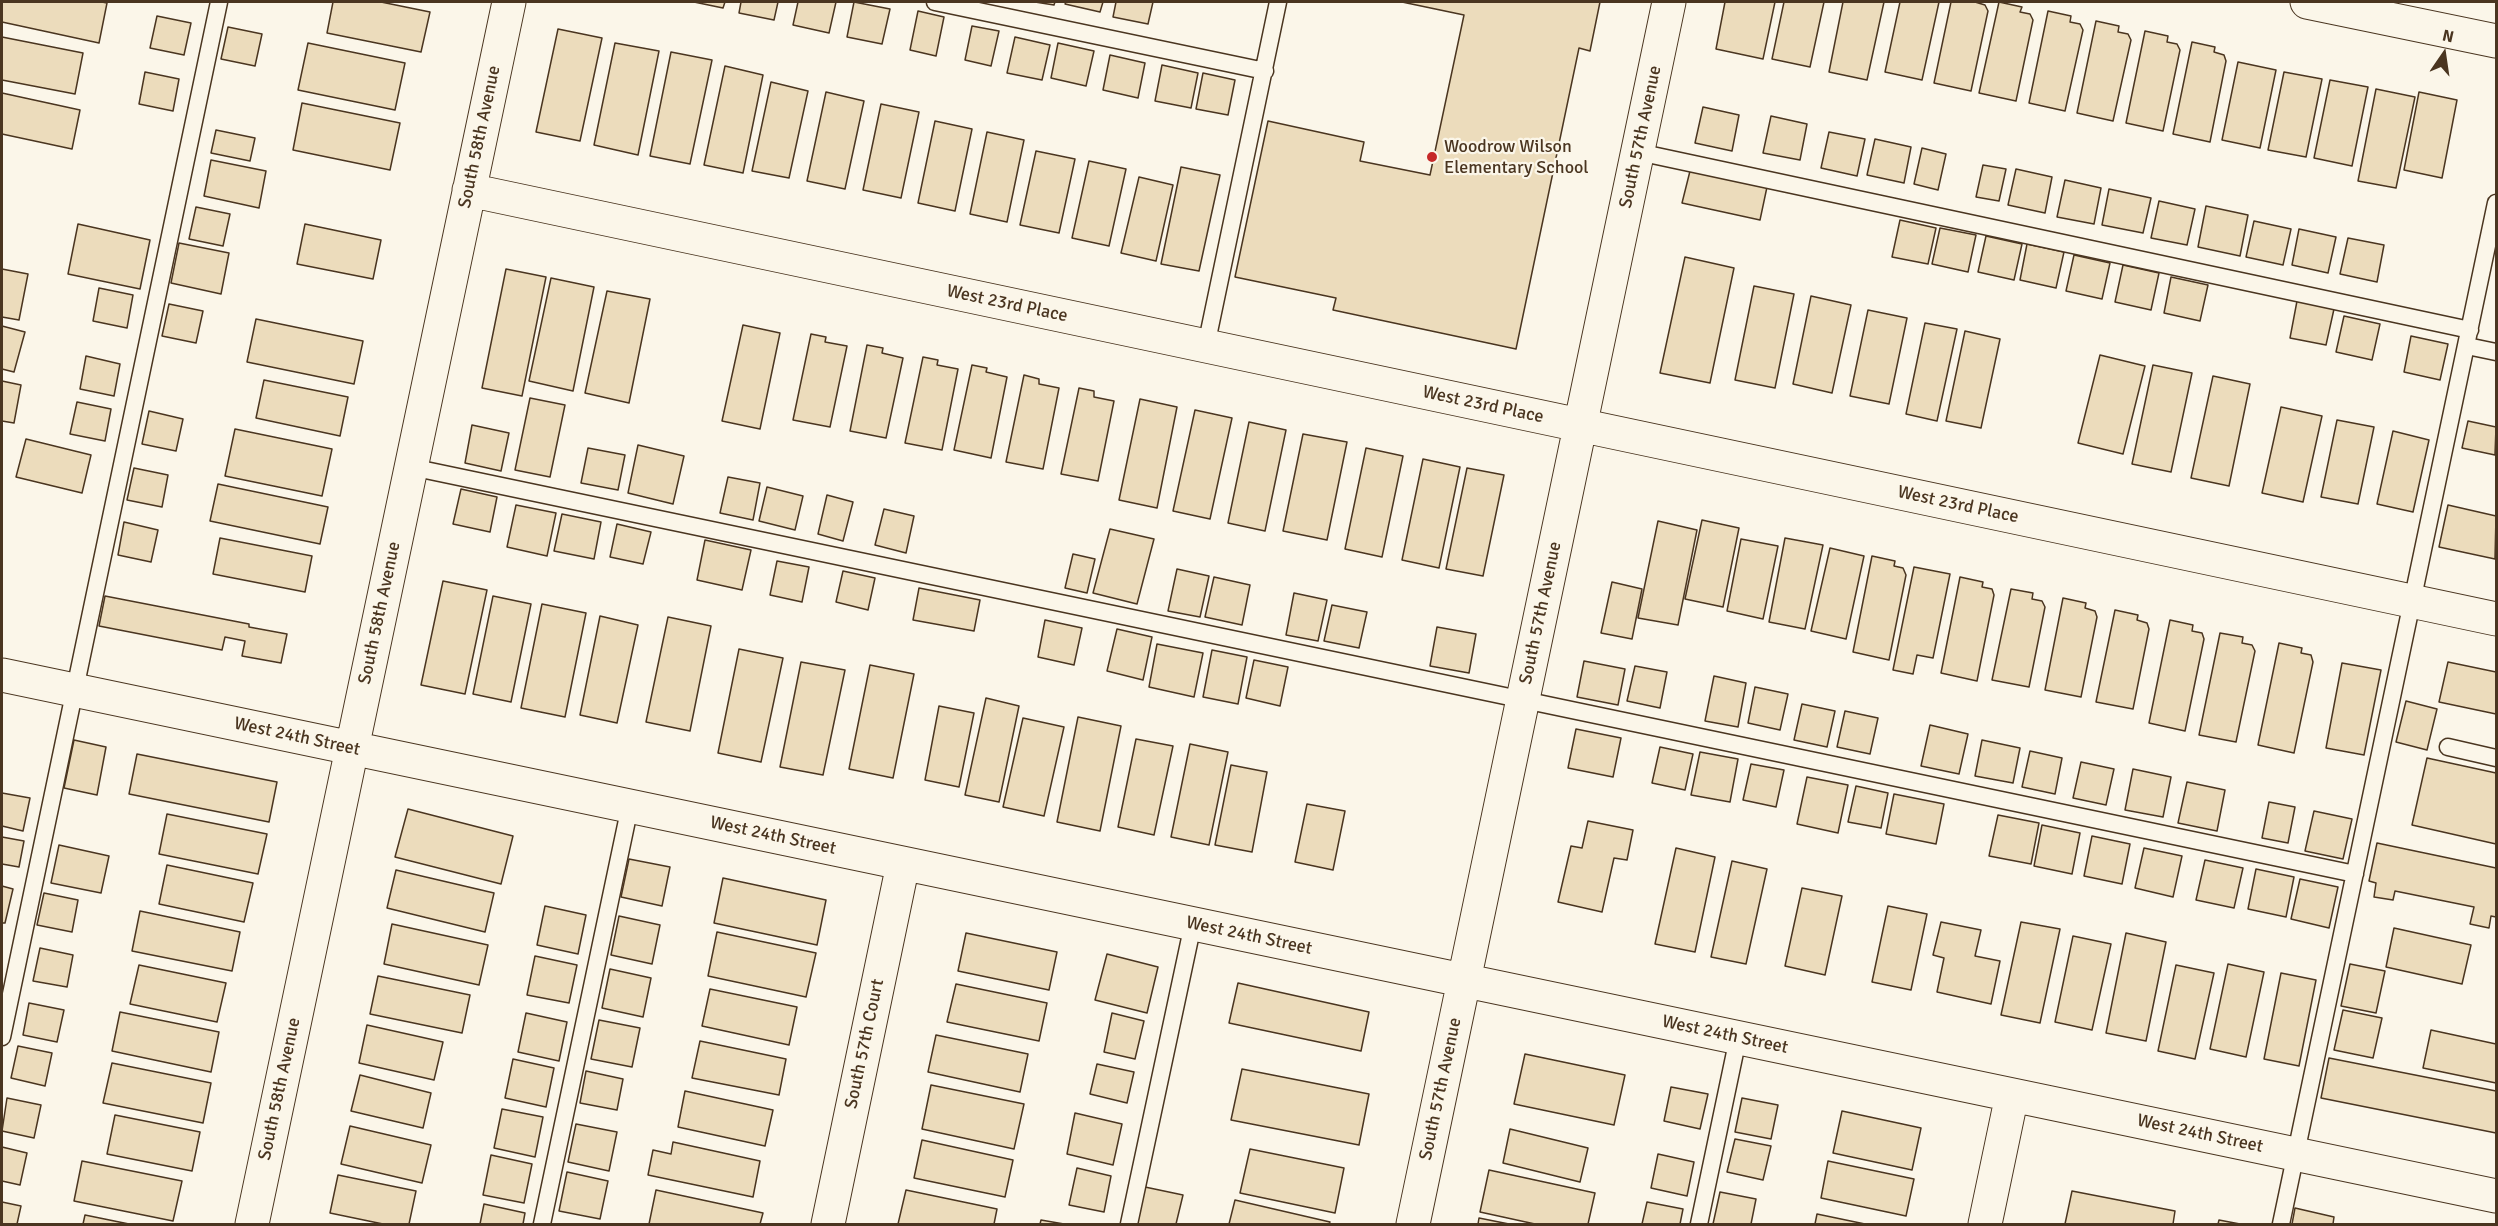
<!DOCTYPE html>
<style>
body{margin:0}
#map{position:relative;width:2498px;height:1226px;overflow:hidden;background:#fbf6e9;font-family:Signika,sans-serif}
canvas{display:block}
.frame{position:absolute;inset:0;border:3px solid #4a3520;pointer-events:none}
.north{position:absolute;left:2414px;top:24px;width:60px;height:60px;-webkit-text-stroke:4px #fbf6e9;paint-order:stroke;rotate:13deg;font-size:16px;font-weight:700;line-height:24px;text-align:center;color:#4a3520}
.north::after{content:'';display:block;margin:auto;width:21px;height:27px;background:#4a3520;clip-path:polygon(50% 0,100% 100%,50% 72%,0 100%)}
</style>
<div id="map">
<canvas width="2498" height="1226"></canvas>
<div class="frame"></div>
<div class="north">N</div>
</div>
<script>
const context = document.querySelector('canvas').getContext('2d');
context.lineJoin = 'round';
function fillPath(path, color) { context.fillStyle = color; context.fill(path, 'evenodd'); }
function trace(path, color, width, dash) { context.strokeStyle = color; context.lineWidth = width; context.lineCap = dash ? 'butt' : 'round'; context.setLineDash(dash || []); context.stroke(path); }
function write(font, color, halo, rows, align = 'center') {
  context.font = font + ' Signika,sans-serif'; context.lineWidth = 4.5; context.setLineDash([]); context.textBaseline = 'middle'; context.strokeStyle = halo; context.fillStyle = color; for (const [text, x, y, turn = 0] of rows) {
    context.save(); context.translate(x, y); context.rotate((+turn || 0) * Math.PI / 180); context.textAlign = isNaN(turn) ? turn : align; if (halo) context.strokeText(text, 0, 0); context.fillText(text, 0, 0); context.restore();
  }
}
const building = new Path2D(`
 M2,2H102L107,3L99,43L2,22Z
 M333,2H381L430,12L421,52L327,33Z
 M694,2H725L723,8Z
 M741,2H778L774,20L739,13Z
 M798,2H836L829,33L793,25Z
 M854,2L890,9L882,44L847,37Z
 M1035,2H1055L1054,5Z
 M1066,2H1103L1100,12L1065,4Z
 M1116,2H1153L1148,24L1113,17Z
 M1402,2H1600L1590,51L1579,48L1516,349L1333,310L1336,298L1235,277L1268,121L1364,142L1360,161L1430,175L1464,15Z
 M1725,2H1775L1763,59L1716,49Z
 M1784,2H1824L1810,67L1772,59Z
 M1843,2H1884L1867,80L1829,72Z
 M1900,2H1939L1922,80L1885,72Z
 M1951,2H1975L1985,5L1988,11L1971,91L1934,83Z
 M1999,2L2022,7L2020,12L2030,14L2033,20L2016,101L1979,93Z
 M918,11L944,17L936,56L910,50Z
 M2048,11L2071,16L2070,22L2080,24L2083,30L2065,111L2029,103Z
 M157,16L191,23L184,55L150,48Z
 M2096,21L2119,26L2118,32L2128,34L2131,40L2113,121L2077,113Z
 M972,26L999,31L991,66L965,60Z
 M228,27L262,34L255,66L221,59Z
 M558,29L602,38L580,141L536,132Z
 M2145,31L2168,36L2167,42L2177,44L2180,50L2163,131L2126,123Z
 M2,37L83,53L75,94L2,80Z
 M1015,37L1050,45L1042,80L1007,73Z
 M2192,42L2215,47L2214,52L2224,55L2226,61L2210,142L2173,134Z
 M308,43L405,63L395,110L298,90Z
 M615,43L659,51L638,155L594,145Z
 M1058,43L1094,51L1086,86L1051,78Z
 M671,52L712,60L690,164L650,156Z
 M1110,55L1145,63L1138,98L1103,90Z
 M2238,62L2276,70L2260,148L2222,140Z
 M1162,65L1198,73L1191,108L1155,101Z
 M725,66L763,75L743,173L704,165Z
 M145,72L179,79L173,111L139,104Z
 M2284,72L2322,79L2306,157L2268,150Z
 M1203,73L1235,80L1228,115L1196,109Z
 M2330,80L2368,87L2352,166L2314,158Z
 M771,82L808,91L789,178L752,171Z
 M2376,89L2415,97L2396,188L2358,181Z
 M826,92L864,101L845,189L807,181Z
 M2419,92L2457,100L2442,178L2404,170Z
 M2,93L80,110L72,149L2,134Z
 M302,103L400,123L390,170L293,150Z
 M881,104L919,112L901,198L863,190Z
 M1703,107L1739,115L1732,151L1695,143Z
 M1771,116L1807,124L1800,160L1763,153Z
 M935,121L972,129L955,211L918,203Z
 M216,130L255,138L250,161L211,153Z
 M987,132L1024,140L1007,222L970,214Z
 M1829,132L1865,139L1857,176L1821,168Z
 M1875,139L1911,147L1904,183L1867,175Z
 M1922,148L1946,154L1938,190L1914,184Z
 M1036,151L1075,159L1059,233L1020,225Z
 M211,160L266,171L259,208L204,196Z
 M1089,161L1126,169L1109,246L1072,238Z
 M1983,165L2006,169L1999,201L1976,197Z
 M1181,167L1220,175L1199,271L1161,264Z
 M2016,169L2052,177L2045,213L2008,205Z
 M1690,171L1767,187L1760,220L1682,203Z
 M1139,177L1173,185L1156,261L1121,253Z
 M2065,180L2101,188L2094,224L2057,217Z
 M2109,189L2151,198L2143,233L2102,225Z
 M2159,201L2195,209L2187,245L2151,238Z
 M2206,206L2248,215L2240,256L2198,247Z
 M196,207L230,214L223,246L189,239Z
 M1900,220L1936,228L1928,264L1892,257Z
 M2254,221L2291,229L2283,265L2246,257Z
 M78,224L150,240L140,289L68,274Z
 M305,224L381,240L373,279L297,264Z
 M1940,228L1976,235L1968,272L1932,264Z
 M2299,229L2336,237L2328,273L2292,265Z
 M1986,236L2022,244L2014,280L1978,272Z
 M2348,238L2384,245L2377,282L2340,274Z
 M179,243L229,253L221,294L171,283Z
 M2027,244L2064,252L2056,288L2020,280Z
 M2074,255L2110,263L2102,299L2066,291Z
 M1685,257L1734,268L1710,383L1660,373Z
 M2123,265L2159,273L2151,310L2115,302Z
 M2,269L28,274L19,320L2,317Z
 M506,269L546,277L522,396L482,388Z
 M2171,277L2208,285L2200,321L2164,313Z
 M551,278L594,287L573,391L529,381Z
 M1754,286L1794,294L1775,388L1735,380Z
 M99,288L133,295L127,328L93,321Z
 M607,291L650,299L629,403L585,393Z
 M1811,296L1851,305L1832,393L1793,384Z
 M2297,301L2334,309L2326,345L2290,338Z
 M169,304L203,311L196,343L162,336Z
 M1868,310L1907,318L1889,404L1850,396Z
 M2344,316L2380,324L2372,360L2336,352Z
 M256,319L363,341L354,384L247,362Z
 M1925,323L1957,329L1937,421L1906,414Z
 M743,325L780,333L760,429L722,421Z
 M2,326L25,332L14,372L2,369Z
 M1965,331L2000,339L1981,428L1946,421Z
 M811,334L826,337L825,342L847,346L830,427L793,420Z
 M2411,336L2448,344L2440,380L2404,372Z
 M867,345L883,348L882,353L903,358L886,438L850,431Z
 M2100,355L2145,366L2123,454L2078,443Z
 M86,356L120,364L114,396L80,389Z
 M923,357L938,360L937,365L958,369L942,450L905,443Z
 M972,365L987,368L986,372L1007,377L991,458L954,450Z
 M2153,365L2192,373L2171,472L2132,464Z
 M1024,375L1039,379V384L1059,388L1043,469L1006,462Z
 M2213,376L2250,384L2229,486L2191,478Z
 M264,380L348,397L340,436L256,418Z
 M2,381L21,385L14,423L2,421Z
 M1079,388L1094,391V397L1114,401L1098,481L1061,474Z
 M530,398L565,405L550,477L515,470Z
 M1140,399L1177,407L1157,508L1119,500Z
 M77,402L111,409L105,441L70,434Z
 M2281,407L2322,416L2303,502L2262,493Z
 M1195,410L1232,418L1210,519L1173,511Z
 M149,411L183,419L176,451L142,444Z
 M2337,420L2374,427L2358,504L2321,497Z
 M2468,421L2496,427L2495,455L2462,448Z
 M1249,422L1286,430L1265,531L1228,523Z
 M472,425L509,433L501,471L465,463Z
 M235,429L332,449L322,496L225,476Z
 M2393,431L2429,440L2413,512L2377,504Z
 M1303,434L1347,442L1327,540L1283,531Z
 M26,439L91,455L82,493L16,477Z
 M638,445L684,456L673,504L628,493Z
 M588,448L625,455L618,490L581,483Z
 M1366,448L1403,456L1382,557L1345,549Z
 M1423,459L1460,467L1439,568L1402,560Z
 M134,468L168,475L162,507L127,500Z
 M1467,468L1504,475L1483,576L1446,569Z
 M728,477L760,483L753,520L720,513Z
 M218,484L328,507L320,544L210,521Z
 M767,487L803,496L795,530L759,521Z
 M461,489L497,497L490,532L453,524Z
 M827,495L853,502L843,541L818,534Z
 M516,505L556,513L547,556L507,547Z
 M2448,505L2496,516L2495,559L2439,547Z
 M884,509L914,516L906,553L875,545Z
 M562,514L601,522L594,559L554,551Z
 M1702,520L1739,528L1723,607L1685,599Z
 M1658,521L1697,530L1678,625L1638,618Z
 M124,522L158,530L151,562L118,555Z
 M617,524L651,532L643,564L610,557Z
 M1110,529L1154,539L1137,604L1093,593Z
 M220,538L312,556L305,592L213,574Z
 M1785,538L1823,545L1805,629L1769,622Z
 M1741,539L1778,546L1763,619L1727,611Z
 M705,540L751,550L742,590L697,580Z
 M1830,548L1864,556L1846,639L1811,631Z
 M1073,554L1095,559L1087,593L1065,588Z
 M1872,556L1895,561L1894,566L1903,568L1906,575L1889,660L1853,652Z
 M777,561L809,567L802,602L770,595Z
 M1914,567L1950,574L1933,658L1917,655L1913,674L1893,670Z
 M1177,569L1209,576L1200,617L1168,611Z
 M843,571L875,578L868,610L836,602Z
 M1214,577L1250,585L1242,625L1205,617Z
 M1960,577L1983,582L1982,587L1992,589L1994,595L1977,681L1941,673Z
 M443,581L487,590L465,694L421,685Z
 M1612,582L1642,589L1632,639L1601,633Z
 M919,588L980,600L974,631L913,620Z
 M2011,589L2033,593L2032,599L2042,601L2045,607L2029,687L1992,680Z
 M1294,593L1327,600L1318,641L1286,635Z
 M105,596L249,624V627L287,634L281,663L242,656L245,641L225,637L222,650L99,626Z
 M493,596L531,604L511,702L473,694Z
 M2063,598L2086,603L2085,608L2095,611L2097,617L2081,697L2045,690Z
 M542,604L586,613L565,717L521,708Z
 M1332,605L1367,612L1359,648L1324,641Z
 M2115,610L2138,615L2137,620L2147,623L2149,629L2133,709L2096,702Z
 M600,616L638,625L617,723L580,715Z
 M668,617L711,626L690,731L646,722Z
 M1045,620L1082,628L1074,665L1038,657Z
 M2170,620L2193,625L2192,631L2202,633L2204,639L2185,731L2149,723Z
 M1437,627L1476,634L1469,673L1430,666Z
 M1117,629L1152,637L1143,680L1107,671Z
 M2220,633L2243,637L2242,643L2252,645L2255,651L2236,742L2199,735Z
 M2279,643L2302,648L2301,653L2311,655L2313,662L2294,753L2258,745Z
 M1157,644L1203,653L1194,697L1149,687Z
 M739,649L783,658L761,762L718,753Z
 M1212,650L1247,657L1238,704L1203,697Z
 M1254,660L1288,667L1280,706L1246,698Z
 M1584,661L1625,669L1618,705L1577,697Z
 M801,662L845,670L823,775L780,767Z
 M2448,662L2496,672V714L2439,702Z
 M2342,663L2381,670L2364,755L2326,748Z
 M870,665L914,674L893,778L849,769Z
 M1635,666L1667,672L1660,708L1627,701Z
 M1714,676L1746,683L1738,727L1705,721Z
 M1755,687L1788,694L1780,730L1748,723Z
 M986,698L1019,706L999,802L965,795Z
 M2406,701L2437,709L2427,750L2396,742Z
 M1802,704L1835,711L1827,747L1794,740Z
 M939,706L974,713L959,787L925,780Z
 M1845,711L1878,718L1870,754L1837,747Z
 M1078,717L1121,726L1100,831L1057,822Z
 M1023,718L1064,727L1044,816L1003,807Z
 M1930,725L1968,734L1959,774L1921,766Z
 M1576,729L1621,738L1613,777L1568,768Z
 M1136,739L1173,746L1154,835L1118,827Z
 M74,740L106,747L97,795L64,788Z
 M1982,740L2020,748L2013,783L1975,776Z
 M1190,744L1228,752L1209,845L1171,837Z
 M1660,747L1693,754L1685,790L1652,783Z
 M2030,751L2062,758L2055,794L2022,787Z
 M1700,752L1738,759L1730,802L1691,795Z
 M137,754L277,782L269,822L129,794Z
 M2427,758L2496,773V844L2412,825Z
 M2081,762L2114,769L2106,805L2073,798Z
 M1751,764L1784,770L1776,807L1743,800Z
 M1231,765L1267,772L1252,852L1215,845Z
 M2133,769L2171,777L2163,817L2125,810Z
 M1807,777L1848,785L1838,833L1797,824Z
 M2187,782L2225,790L2217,831L2178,823Z
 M1856,786L1888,793L1881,828L1848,822Z
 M2,793L30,798L23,831L2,826Z
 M1894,794L1944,804L1936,844L1886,834Z
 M2269,802L2295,807L2288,843L2262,838Z
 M1307,804L1345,811L1333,870L1295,862Z
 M408,809L513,836L501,884L395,857Z
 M2314,811L2352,819L2343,859L2305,851Z
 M167,814L267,834L258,874L159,854Z
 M1998,815L2039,823L2031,864L1989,856Z
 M1588,821L1633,830L1627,860L1614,858L1602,912L1558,902L1571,846L1582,848Z
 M2042,825L2080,833L2072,874L2034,866Z
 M2092,836L2130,844L2122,884L2084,876Z
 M2,837L24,841L19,867L2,864Z
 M2377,843L2496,868V917L2491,916L2489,928L2470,924L2474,907L2395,891L2393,900L2374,897L2376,883L2369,881Z
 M59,845L109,856L101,893L51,883Z
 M1676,848L1715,857L1695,952L1655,944Z
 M2144,848L2182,856L2173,897L2135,888Z
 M629,859L670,867L662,906L621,897Z
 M2205,860L2243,868L2234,908L2196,900Z
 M1732,861L1767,869L1746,964L1711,957Z
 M167,865L253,883L244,922L159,904Z
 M2256,869L2294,877L2286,917L2248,909Z
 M396,870L494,893L485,932L387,908Z
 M723,878L826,900L817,945L714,923Z
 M2300,879L2338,887L2329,928L2291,919Z
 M2,886L13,889L5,923H2Z
 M1802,888L1842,896L1825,975L1785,966Z
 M44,893L78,900L72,932L37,925Z
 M545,906L586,915L578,954L537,945Z
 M1888,906L1927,914L1911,990L1872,982Z
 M140,911L240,932L232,971L132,951Z
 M619,916L660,925L652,964L611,955Z
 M1941,922L1981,930L1975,956L2000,961L1991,1004L1937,992L1944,958L1933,955Z
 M2021,922L2060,929L2040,1023L2001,1015Z
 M392,924L488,945L479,985L384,964Z
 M2394,928L2471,945L2462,984L2386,967Z
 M717,932L816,953L806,997L708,976Z
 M966,933L1057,952L1049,990L958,971Z
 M2126,933L2166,942L2146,1041L2106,1033Z
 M2073,936L2111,944L2092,1030L2055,1022Z
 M40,948L73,955L67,987L33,981Z
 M1107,954L1158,967L1147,1013L1095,1000Z
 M535,956L577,965L569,1003L527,995Z
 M2228,964L2264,972L2246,1057L2210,1049Z
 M2350,964L2385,971L2376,1013L2341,1006Z
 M139,965L226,983L217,1022L130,1004Z
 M2176,965L2214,973L2195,1059L2158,1051Z
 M610,969L651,978L643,1017L602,1008Z
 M2281,973L2316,980L2299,1066L2264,1059Z
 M378,976L470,995L462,1033L370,1014Z
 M1238,983L1369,1012L1361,1051L1229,1023Z
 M956,984L1047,1003L1039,1041L947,1022Z
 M710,989L797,1007L789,1045L702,1026Z
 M29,1003L64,1010L57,1042L23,1035Z
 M2343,1010L2382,1018L2373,1058L2334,1050Z
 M120,1012L219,1032L211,1072L112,1051Z
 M526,1013L567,1022L559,1061L518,1052Z
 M1112,1013L1144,1021L1135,1059L1104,1052Z
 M599,1020L640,1028L632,1067L591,1059Z
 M367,1025L443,1042L434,1080L359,1063Z
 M2431,1030L2496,1044V1083L2423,1068Z
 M936,1035L1028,1054L1020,1092L928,1072Z
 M700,1041L786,1059L779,1095L692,1078Z
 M18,1046L52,1053L45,1086L11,1078Z
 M1525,1054L1625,1075L1614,1125L1514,1104Z
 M2329,1058L2496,1091V1133L2321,1098Z
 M513,1059L554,1068L546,1107L505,1098Z
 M112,1063L211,1083L203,1123L103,1103Z
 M1097,1064L1134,1072L1127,1103L1090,1094Z
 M1242,1069L1369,1094L1359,1145L1231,1120Z
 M586,1071L623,1079L617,1110L580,1103Z
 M360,1075L431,1093L423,1128L351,1111Z
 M931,1085L1024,1104L1014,1149L922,1129Z
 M1671,1087L1708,1094L1700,1129L1664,1121Z
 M685,1091L773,1110L765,1146L678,1127Z
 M7,1098L41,1105L34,1138L2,1131Z
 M1742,1098L1778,1105L1771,1139L1735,1132Z
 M502,1109L543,1117L535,1157L494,1148Z
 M1842,1111L1921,1128L1912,1170L1833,1153Z
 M1075,1113L1122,1124L1113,1165L1067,1154Z
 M115,1115L200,1132L192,1171L107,1154Z
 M576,1124L617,1132L609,1171L568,1162Z
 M350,1126L431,1145L422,1183L341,1164Z
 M1510,1129L1588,1148L1580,1182L1503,1163Z
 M1735,1139L1771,1146L1763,1180L1727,1172Z
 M922,1140L1013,1160L1005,1197L914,1178Z
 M673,1142L760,1161L753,1197L648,1175L653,1150L671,1154Z
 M2,1147L27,1153L20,1185L2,1181Z
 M1250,1149L1344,1168L1335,1213L1240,1193Z
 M1658,1154L1694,1162L1687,1196L1651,1188Z
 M491,1155L532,1164L524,1203L483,1195Z
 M82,1161L182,1181L173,1221L74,1201Z
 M1828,1161L1914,1179L1906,1216L1821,1198Z
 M1077,1168L1111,1176L1104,1212L1069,1205Z
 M1489,1170L1595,1193L1588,1224H1535L1480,1212Z
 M567,1172L608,1181L600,1219L559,1211Z
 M338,1175L416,1191L409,1224H383L330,1213Z
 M1145,1187L1183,1195L1176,1224H1137Z
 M656,1190L763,1213L760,1224H649Z
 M906,1190L997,1209L994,1224H898Z
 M2072,1191L2175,1211L2173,1224H2065Z
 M1720,1192L1756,1199L1751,1224H1713Z
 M1235,1200L1330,1222L1329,1224H1229Z
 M2,1202L21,1206L17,1224H2Z
 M1647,1202L1683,1209L1680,1224H1642Z
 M484,1204L525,1213L523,1224H480Z
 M2295,1208L2334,1217L2333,1224H2292Z
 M1817,1214L1865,1224H1815Z
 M85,1215L129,1224H83Z
 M1479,1218L1509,1224H1478Z
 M1041,1220L1064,1224H1040Z
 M2219,1220L2240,1224H2218Z`);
fillPath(building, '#ecdcbc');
trace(building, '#4a3520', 1.5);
const service = new Path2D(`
 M935,2L1265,71
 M1638,152L2470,330
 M1206,346L1278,2
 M2467,346L2496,352
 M411,467L2355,874
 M2448,747L2496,758
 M2,1037L219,2
 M542,1224L630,806
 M1129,1224L1193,924
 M1699,1224L1738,1038
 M2281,1224L2496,203`);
const minor = new Path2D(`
 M2307,2L2496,41
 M469,190L2496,619
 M2,675L2496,1196
 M252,1224L509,2
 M828,1224L903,864
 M1413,1224L1669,2
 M1985,1224L2012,1095`);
trace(service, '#4a3520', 19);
trace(minor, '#4a3520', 35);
trace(service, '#fbf6e9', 16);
trace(minor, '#fbf6e9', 33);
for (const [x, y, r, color] of [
 [1432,157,6,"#c62828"]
]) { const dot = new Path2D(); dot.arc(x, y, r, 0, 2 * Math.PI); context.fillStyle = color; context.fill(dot); trace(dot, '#fbf6e9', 2); }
write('18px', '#4a3520', '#fbf6e9', [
 ["South 58th Avenue",480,137,-78],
 ["South 57th Avenue",1641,137,-78],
 ["West 23rd Place",1007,304,12],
 ["West 23rd Place",1483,405,12],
 ["West 23rd Place",1958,505,12],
 ["South 58th Avenue",380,613,-78],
 ["South 57th Avenue",1541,613,-78],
 ["West 24th Street",297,737,12],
 ["West 24th Street",773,836,12],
 ["West 24th Street",1249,936,12],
 ["West 24th Street",1725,1035,12],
 ["South 57th Court",865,1044,-78],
 ["South 58th Avenue",280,1089,-78],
 ["South 57th Avenue",1441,1089,-78],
 ["West 24th Street",2200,1134,12]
]);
write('18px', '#4a3520', '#fbf6e9', [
 ["Woodrow Wilson",1444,147],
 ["Elementary School",1444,168]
], 'left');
</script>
